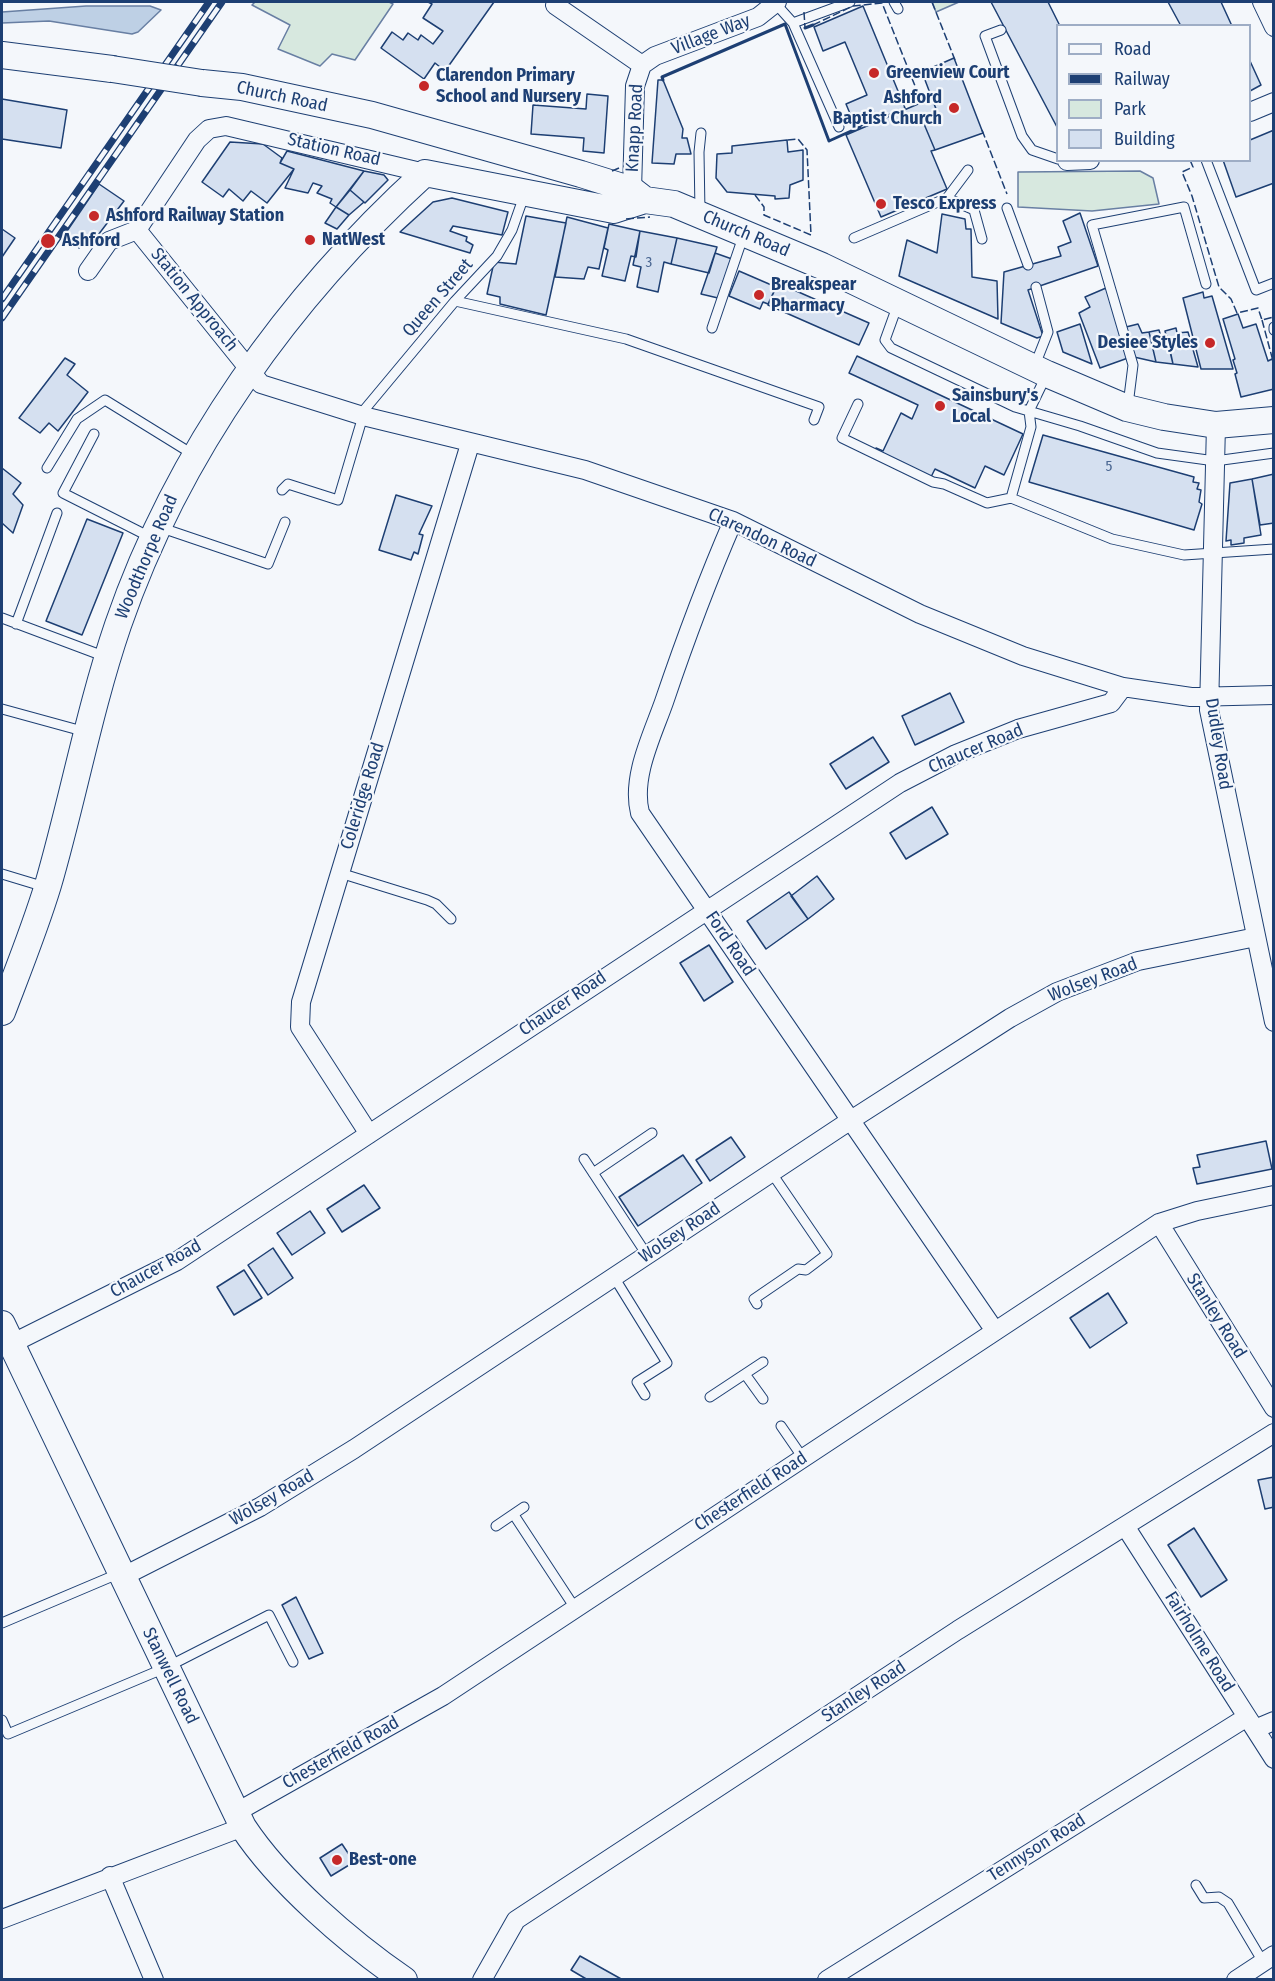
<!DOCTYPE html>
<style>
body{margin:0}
#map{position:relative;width:1275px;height:1981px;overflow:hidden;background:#f4f7fb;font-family:"Fira Sans Condensed",sans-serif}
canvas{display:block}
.frame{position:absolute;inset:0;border:3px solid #1d3f73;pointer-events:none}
.legend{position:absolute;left:1056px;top:24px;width:195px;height:138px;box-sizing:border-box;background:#f4f7fb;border:2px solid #9eadc5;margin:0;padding:8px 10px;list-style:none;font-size:18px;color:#1d3f73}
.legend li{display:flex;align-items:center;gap:12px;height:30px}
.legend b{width:30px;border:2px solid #9eadc5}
</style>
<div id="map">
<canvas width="1275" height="1981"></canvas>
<div class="frame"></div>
<ul class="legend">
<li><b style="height:8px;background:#f4f7fb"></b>Road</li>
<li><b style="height:8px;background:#1d3f73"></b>Railway</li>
<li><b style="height:16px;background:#d7e8df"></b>Park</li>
<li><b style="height:16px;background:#d5e0f0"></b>Building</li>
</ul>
</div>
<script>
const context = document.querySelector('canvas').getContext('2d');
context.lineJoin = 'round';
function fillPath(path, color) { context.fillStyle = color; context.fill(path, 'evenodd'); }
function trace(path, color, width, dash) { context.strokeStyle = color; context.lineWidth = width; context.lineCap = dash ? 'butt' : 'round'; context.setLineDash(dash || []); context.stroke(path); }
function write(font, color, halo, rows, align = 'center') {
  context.font = font + ' "Fira Sans Condensed",sans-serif'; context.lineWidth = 4.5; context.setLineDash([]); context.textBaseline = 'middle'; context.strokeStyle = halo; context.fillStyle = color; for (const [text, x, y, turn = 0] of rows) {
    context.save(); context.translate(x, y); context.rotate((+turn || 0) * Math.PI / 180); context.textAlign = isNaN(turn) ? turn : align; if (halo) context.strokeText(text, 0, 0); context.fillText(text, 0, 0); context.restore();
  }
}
const green = new Path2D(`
 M255,2H389L393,4L355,60L332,54L320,66L278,49L290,25L252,5Z
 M932,2H959L936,12Z
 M1140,171L1153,178L1159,204L1092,211L1018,207V172Z`);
fillPath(green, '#d7e8df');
trace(green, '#687fa3', 1.5);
const water = new Path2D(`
 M86,6H150L161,10L138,32L132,34L49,21L2,23V12Z`);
fillPath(water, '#bed0e5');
trace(water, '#687fa3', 1.5);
const building = new Path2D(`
 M428,2H494L445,71L435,63L424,79L381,48L392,32L403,40L408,33L418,40L421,35L433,44L443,31L423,18L432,4Z
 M991,2H1048L1060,26H1058V129Z
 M1168,2H1221L1232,26H1181Z
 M863,6L905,108L856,128L846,104L867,95L845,42L823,51L814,27Z
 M954,58L983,133L935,150L924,124L939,117L922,72Z
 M1250,61L1261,85L1250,91Z
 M658,80H663L683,129L682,138H687L691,154H676L674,164L652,163Z
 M587,94L608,96L604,153L583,151L584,138L531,134L533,105L586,109Z
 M932,98L939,117L924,124L935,150L931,151L947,189L881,217L846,135Z
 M2,99L67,110L61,148L2,139Z
 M1274,130V183L1236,197L1223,160H1250V140Z
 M787,140L788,152L803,150V180L790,185L789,198L775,199V196L727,192L716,178L717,154L732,153V146Z
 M230,142L263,144L282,158L280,163L294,169L267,203L251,191L243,201L229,189L223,197L202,182Z
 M287,151L364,171L336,207L330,203L332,199L317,193L322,186L313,183L308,193L285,188L294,169L280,163Z
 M364,171L384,175L388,180L365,203L350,190Z
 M99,184L124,201L92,243L87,247L82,243L79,248L63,237Z
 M350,190L364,202L349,215L336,207Z
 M452,198L508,212L502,235L453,226L450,231L467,237L466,241L473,245L470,253L400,232L433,202Z
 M336,207L349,215L337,229L325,223Z
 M1080,213L1098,266L1028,290L1043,336L1037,338L1001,323L1004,272L1061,256L1058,247L1071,242L1063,221Z
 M942,214L965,219L966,229H971L972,277L997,281L998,319L899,276L907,240L937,253Z
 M526,216L566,223L546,315L500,304V297L487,294L494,262L516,264Z
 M567,217L608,228L599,269L588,267L584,279L555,277Z
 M609,224L640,231L636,257L631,256L625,281L602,276L608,250L604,248Z
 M2,229L15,238L2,257Z
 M640,231L677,238L671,264L664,262L658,292L637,287L641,267L633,265Z
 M677,238L717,247L709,273L671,264Z
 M715,253L732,259L718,298L701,294Z
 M739,271L776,287L768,304L763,302L760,309L729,296Z
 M778,283L869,323L859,345L768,305Z
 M1106,288L1128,358L1100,368L1079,313L1090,307L1085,297Z
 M1203,292L1204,298L1212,296L1233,369H1201L1183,298Z
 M1238,314L1243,328L1256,324L1268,361L1272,359L1274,364V389L1241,397L1235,374L1237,373L1233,360L1235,359L1223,319Z
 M1080,324L1092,364L1063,352L1057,332Z
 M1138,324L1142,333L1149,332L1156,362L1134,357L1126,327Z
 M1176,328L1177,333L1188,332L1198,367L1173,364L1165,331Z
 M1159,330L1161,337L1167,336L1173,364L1156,362L1149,332Z
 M857,356L1023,434L1004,475L985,466L975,488L935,469L930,479L874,453L876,448L883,451L901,413L912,419L918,405L849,373Z
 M65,358L75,364L67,375L88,392L58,431L49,423L40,433L19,418Z
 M1043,435L1194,477L1193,482L1199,483L1197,489L1201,490L1199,502L1202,504L1194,530L1029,482Z
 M2,468L21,483L13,494L23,505L13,533L2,523Z
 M1274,474V523L1260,525L1252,479Z
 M1252,479L1261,535L1244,538V543L1231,545V540L1226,541L1230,483Z
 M396,495L432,506L419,534L423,535L418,554L414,552L411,560L379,550Z
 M87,519L123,533L82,635L46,621Z
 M950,693L964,722L915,745L902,716Z
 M873,737L889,762L846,789L830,764Z
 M932,807L948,834L906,859L890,833Z
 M817,876L834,899L808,919L791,896Z
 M789,892L808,919L766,949L747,921Z
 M709,945L733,982L704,1001L680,963Z
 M731,1137L745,1157L710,1181L696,1160Z
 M1266,1141L1272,1169L1197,1184L1193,1168L1200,1167L1197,1155Z
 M683,1155L702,1183L638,1226L619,1197Z
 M364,1185L380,1208L342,1232L327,1209Z
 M310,1211L325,1233L292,1255L277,1233Z
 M273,1248L293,1278L268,1295L248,1265Z
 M244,1270L262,1298L234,1315L217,1287Z
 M1108,1293L1127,1323L1090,1348L1070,1318Z
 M1274,1477V1507L1265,1509L1258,1480Z
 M1194,1528L1227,1580L1201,1597L1168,1545Z
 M296,1597L323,1653L309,1659L282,1605Z
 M342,1844L354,1862L331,1876L320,1858Z
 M580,1956L623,1980H588L571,1970Z`);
fillPath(building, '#d5e0f0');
trace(building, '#1d3f73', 1.5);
const lane = new Path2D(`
 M894,2L898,9
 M775,3L793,23L850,2
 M793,23L839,127
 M1001,30L985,36L1022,136L1032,150L1058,159
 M1206,160L1256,290L1274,283
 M947,198L968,170
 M1007,208L1028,265
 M700,212L699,152L701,133
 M854,238L947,198L974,210L982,239
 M455,301L626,339L819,407L814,420
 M898,304L885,340L891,348L1015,407L1080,426L1157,453L1215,461L1274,453
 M1274,327V330
 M712,328L744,234
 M1035,365L1048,332L1036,287
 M1046,376L1029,411L1031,427L1011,498L1112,539L1184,555L1274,549
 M858,404L842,438L933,482L944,484L987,503L1011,498
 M1128,405L1133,365L1092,225L1184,207L1206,284
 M360,415L455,301L497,256L512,230L525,193
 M94,434L63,493L152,538
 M47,468L77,419L105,400L194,455
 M282,490L288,484L338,500L363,416
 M159,527L268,564L285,522
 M2,618L106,657
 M16,624L57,513
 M2,709L86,732
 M340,873L427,900L436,904L451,919
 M2,874L45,887
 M584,1159L647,1255
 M593,1173L652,1133
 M614,1277L667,1363L637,1382L645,1395
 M757,1304L754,1299L798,1269L806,1270L827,1254L771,1172
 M745,1374L763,1399
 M710,1397L763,1362
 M781,1426L803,1458
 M514,1515L575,1608
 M496,1526L524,1507
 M2,1623L120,1573
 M2,1720L8,1734L165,1668L269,1615L293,1662
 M1196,1885L1204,1898L1219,1897L1228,1903L1263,1962`);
const street = new Path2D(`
 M1262,2L1274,27
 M555,5L642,65L635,86L632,190
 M642,65L655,56L758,17L777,2
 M1250,112L1274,102
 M1067,161L1090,160
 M137,230L261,384L363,416L585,470L733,521L920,614L1023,656L1123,687L1191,697L1274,695
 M88,271L109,241L137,230L197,140L209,129L226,126L425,173
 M1216,425L1209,710L1274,1022
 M733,521C707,581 685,640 664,702C652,736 631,777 640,813L995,1331
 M369,1134L300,1027L301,1002L470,444
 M1159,1223L1274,1408
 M11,1344L177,1261L900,783L956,754L1018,729L1111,703L1123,687
 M1125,1526L1274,1759
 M122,1577L260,1507L354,1449L851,1120L1010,1018L1057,992L1138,961L1256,937
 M1255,1729L1274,1721
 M235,1813L443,1696L1159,1223L1197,1211L1274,1195
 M110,1876L154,1980
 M2,1919L243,1827
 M482,1980L516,1920L958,1630L1274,1433
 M827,1980L1247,1717
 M1236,1980L1274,1955`);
const secondary = new Path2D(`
 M2,55L112,69
 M202,83L242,87L372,115L581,174L632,190L645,200L674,204L822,266L1047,374L1127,408L1164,417L1216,425L1274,420
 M2,1012C18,970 35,928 48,885C73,799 89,710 118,625C178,451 289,297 425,173L614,210L645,200
 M2,1324L243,1827C279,1882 350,1943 404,1980`);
trace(lane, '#1d3f73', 11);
trace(street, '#1d3f73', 20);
trace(secondary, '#1d3f73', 28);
trace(lane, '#f4f7fb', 9);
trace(street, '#f4f7fb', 18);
trace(secondary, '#f4f7fb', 26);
const rail = new Path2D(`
 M2,299L209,2
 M2,318L222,2`);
trace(rail, '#1d3f73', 7);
trace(rail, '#f4f7fb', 4.5, [14]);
const secondaryBridge = new Path2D(`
 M112,69L202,83`);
trace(secondaryBridge, '#1d3f73', 28, []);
trace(secondaryBridge, '#f4f7fb', 26);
trace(new Path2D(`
 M932,2L955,60
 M804,12L805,28
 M813,25L853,6L882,3L921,101
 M982,130L1007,194
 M1190,160L1193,167L1182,172L1192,196L1219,287L1231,299L1237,313L1258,308L1262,320L1274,317
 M612,171L619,168
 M755,195L764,207V215L811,235L807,150L798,139L787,140
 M626,219L650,217
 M1262,320L1273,361`), '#1d3f73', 1.5, [8, 3]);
trace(new Path2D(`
 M805,28L813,25
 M663,80L662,77L785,24L829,141L860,127`), '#1d3f73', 3);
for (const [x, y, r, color] of [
 [874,73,6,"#c62828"],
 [424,86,6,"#c62828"],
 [954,108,6,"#c62828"],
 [881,204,6,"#c62828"],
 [94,216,6,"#c62828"],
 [310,240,6,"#c62828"],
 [48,241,8,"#c62828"],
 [759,295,6,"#c62828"],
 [1210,343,6,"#c62828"],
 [940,406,6,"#c62828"],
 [337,1860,6,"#c62828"]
]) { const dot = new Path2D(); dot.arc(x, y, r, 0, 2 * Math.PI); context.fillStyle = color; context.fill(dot); trace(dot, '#f4f7fb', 2); }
write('15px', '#4b6792', null, [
 ["3",649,263],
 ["5",1109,467]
]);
write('18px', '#1d3f73', '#f4f7fb', [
 ["Village Way",711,35,-21],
 ["Church Road",282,97,12],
 ["Knapp Road",635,128,-87],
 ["Station Road",334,150,13],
 ["Church Road",746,234,23],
 ["Queen Street",438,298,-49],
 ["Station Approach",194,300,51],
 ["Clarendon Road",762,538,25],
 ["Woodthorpe Road",147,557,-67],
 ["Dudley Road",1218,744,81],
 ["Chaucer Road",976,749,-23],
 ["Coleridge Road",363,796,-73],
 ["Ford Road",730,944,56],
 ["Wolsey Road",1093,980,-21],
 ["Chaucer Road",563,1004,-34],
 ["Wolsey Road",680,1233,-34],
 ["Chaucer Road",156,1269,-29],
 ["Stanley Road",1216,1316,58],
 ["Chesterfield Road",751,1492,-33],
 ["Wolsey Road",272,1498,-30],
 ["Fairholme Road",1199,1642,58],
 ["Stanwell Road",170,1676,64],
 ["Stanley Road",864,1692,-33],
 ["Chesterfield Road",341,1753,-29],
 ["Tennyson Road",1037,1848,-32]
]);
write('bold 18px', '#1d3f73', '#f4f7fb', [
 ["Greenview Court",886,73],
 ["Clarendon Primary",436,76],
 ["School and Nursery",436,97],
 ["Ashford",942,98,"right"],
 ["Baptist Church",942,119,"right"],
 ["Tesco Express",893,204],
 ["Ashford Railway Station",106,216],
 ["NatWest",322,240],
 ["Ashford",62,241],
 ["Breakspear",771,285],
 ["Pharmacy",771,306],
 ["Desiee Styles",1198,343,"right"],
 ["Sainsbury's",952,396],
 ["Local",952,417],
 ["Best-one",349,1860]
], 'left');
</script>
